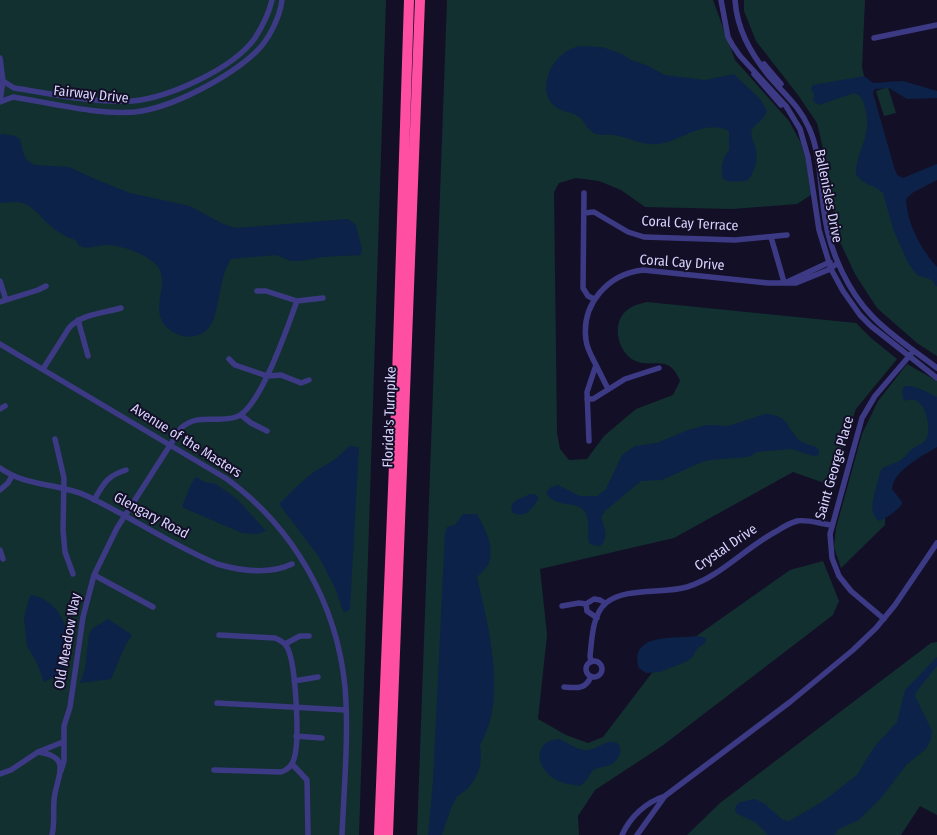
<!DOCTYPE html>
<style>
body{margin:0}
canvas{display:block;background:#130f26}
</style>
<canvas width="937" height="835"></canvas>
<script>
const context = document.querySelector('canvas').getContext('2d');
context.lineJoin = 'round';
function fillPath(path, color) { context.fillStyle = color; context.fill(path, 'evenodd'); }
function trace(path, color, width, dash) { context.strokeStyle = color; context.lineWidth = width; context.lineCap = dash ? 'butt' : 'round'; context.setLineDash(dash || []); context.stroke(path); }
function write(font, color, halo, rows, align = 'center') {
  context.font = font + ' "Fira Sans Condensed",sans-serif'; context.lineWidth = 4; context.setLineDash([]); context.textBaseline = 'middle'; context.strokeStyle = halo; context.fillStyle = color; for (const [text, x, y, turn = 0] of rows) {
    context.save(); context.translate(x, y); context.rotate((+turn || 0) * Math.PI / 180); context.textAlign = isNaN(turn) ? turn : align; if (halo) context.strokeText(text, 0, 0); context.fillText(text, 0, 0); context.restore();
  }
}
fillPath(new Path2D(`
 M0,0H386L359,835H0Z
 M447,0H713L735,60L789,121L801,143L806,160L811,195L797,204L732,209L645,207L621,190L599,181L576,178L559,183L554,192L557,433L560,449L569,460L587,459L604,436L636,409L673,395L680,381C677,373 673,367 665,364C658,362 648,365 638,362C619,356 610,325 626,311C633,305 639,304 647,302L856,323L871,338L897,359L856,409L830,485L793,472L674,538L540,569L547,635L538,719L566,735L588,743L603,737L661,661L790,570L823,561L839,601L833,615L662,746L595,790L578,816L579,835H417Z
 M744,0H865L862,67L885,168L937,283V356L917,343L877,308L855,274L840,242L832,208L826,161L817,123L798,95L756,41L744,11Z
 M888,87L896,113L884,116L876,91Z
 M907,364L937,381V440L893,471L885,497V525L841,568L834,547L836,528L862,434L878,401Z
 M937,642V815L920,806L901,835H687L720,803L931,643Z`), '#12302f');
fillPath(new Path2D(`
 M580,46L602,47L620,53L631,60L646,65L665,75L705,80L734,74L761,100L767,111C764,121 756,122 752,130C750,135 753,141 755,146C759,159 756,169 748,180C739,182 731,183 723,179C720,170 722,157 729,150V131C700,117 678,147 649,144C637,143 625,136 613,135C607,134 600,136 594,133C587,130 585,121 579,117C574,113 567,112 561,110C543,102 544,83 551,68C558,56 567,49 580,46Z
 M864,76L873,83L903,81L937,91V98L907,99L889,88L875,89L873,93L894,167L897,175L903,178L937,164V180L912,193L906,199C907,224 921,249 937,267V287L932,280L917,275L908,263L893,229L883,193C875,185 862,185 856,174C856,150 873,136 865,108C864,101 861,95 854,93L819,105L813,101L814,94L811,89L813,85Z
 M3,134L15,136L20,139L24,155L28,161L34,165L69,167L95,179L130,193L190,206L223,224L236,228L348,219L356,225L362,249L361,255L323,257L300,261H291L276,255L231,259C218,277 220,319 207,330C201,336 190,338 182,336C140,321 172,287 158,267C148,254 121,245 106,245C99,245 86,250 80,246C76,244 79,243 75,240C72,238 68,238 65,236C58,232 52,227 46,222C39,215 32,206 23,203C17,201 7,203 0,203V135Z
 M904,386C916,385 927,392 937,397V447C922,456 893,471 892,489L902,502V504C899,509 884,520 879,521C864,511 879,485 880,471C886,464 894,465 901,460C905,457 908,452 912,449C918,444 924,445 927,437C932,425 923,392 906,401L903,399L902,391Z
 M765,414C789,415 786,427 799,440C803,444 812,445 818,448L819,455L813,456L792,449L757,452L748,457L710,460L702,462L662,480L641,481L605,511L601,517C604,527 610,538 600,546L592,545L589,543C587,534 590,523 586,514C580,498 555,511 546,492L551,487L558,485L580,496H597L606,489L622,455L635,446L657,443L688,430L707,425L728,426Z
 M349,446L359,447L350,609L346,612L343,611L335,588L319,557L279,504C290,494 301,481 314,472C327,464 339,458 349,446Z
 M196,477L205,482L216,484L237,499L266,531L257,534L242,533L186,509L182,506C187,496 189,485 196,477Z
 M530,494H535L539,498C532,508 527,519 513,513L511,506L515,501Z
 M463,514H477C485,529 496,548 488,565C485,569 480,574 477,577C488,625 508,700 480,745C483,762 479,775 468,788C465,792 459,794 456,798C450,809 446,823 442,835H428L433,781L445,532L447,527L455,525Z
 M31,595C66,601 73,641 66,670L44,682L36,661L27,646L24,618L29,598Z
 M108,619L132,635L126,644L111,679L80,683L85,669L89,634L92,629Z
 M698,636L706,638V642L697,649L693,656L688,661L660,672L646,673L639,668C628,632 677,639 698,636Z
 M937,657V666L916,692L915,696L932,731L931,739L926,749L907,764L882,797L859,820L839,829L834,835H768L755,822L737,814L735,809L736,806L740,802L755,799L765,804L783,820L789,821L822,802L857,775L874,747L897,722L905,690Z
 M559,739C567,742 575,749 584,750C595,751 600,744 609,742C620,740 622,748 619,756C613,768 604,765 593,770L585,782L580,786C571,785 561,783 553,778C535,766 533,741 559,739Z`), '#0c2248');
trace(new Path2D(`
 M721,0L728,37L733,46L740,56L786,106L800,129L808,157L819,230L831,269L843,291L860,315L871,326L937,378
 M735,0C737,29 750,52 768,75C783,93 799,105 809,128C821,154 820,190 825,218C830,252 848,291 872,316C891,336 915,351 937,368
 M874,38L937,25
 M0,58L3,81L0,101
 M764,64L781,84
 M754,74L781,105
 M3,81L14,88C53,94 93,103 132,101C168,98 233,69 255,38C262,27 269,13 272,0
 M0,102L13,97C52,103 96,115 135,112C172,108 230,77 257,51C269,39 280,17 282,0
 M584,193L583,288L588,296L594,299
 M584,213L594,212L628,232L644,237L735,240L787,235
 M771,237L784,282
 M0,281L6,300
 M787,282L830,262
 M257,291H266L297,301L323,298
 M0,302L38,290L46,286
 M78,320L88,356
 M0,344L227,479C294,528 337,604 345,687C349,734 344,788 342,835
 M229,359L235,365L267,376L281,375L301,383L309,380
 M596,365L608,389
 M43,369L69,328C81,314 104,313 121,308
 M587,399H593L625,379L659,368
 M0,409L5,406
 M241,415L251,423L267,431
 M55,439L64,478L63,530L65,552L73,574
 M589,441L587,392L596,365C592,357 587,349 586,340C581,304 608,274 643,270L768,283H796L828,270L838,263
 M0,468C26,487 59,483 87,496C131,517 172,545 217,564C241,571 269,575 292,564
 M0,490L8,483L12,476
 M94,500C104,483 107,476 126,470
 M0,550L3,559
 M94,575L153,607
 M562,606L579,603L586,604
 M597,618L587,611L586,604L594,599L600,600L605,603
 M884,619L851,591L839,576L832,558L830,534L862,418L875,396L911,354
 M285,644L300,636H309
 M586 669a8 8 0 1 1 16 0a8 8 0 1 1-16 0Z
 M591,662L590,656C592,639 592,615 606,603C625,587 663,594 687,587C720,577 746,547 777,531C783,527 790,523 797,521C807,519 821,524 831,525
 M294,681L318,677
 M564,687C576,688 586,690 591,676
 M217,703L346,710
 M296,736L322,738
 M38,752C74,757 56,777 54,800C53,812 55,823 52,835
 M292,764L307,780L308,835
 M214,770L281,772C287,770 292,766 294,759C300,741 296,663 287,647C284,642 280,640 275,638L219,635
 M61,771L64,761V726L70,707L83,617L94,575L117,528L181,428C197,413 217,423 236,417C260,410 288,325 297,301
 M0,774L11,770L38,752L63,742
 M622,835C630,817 646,802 665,796
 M637,835L665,796L790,702L853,650L876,628L895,605L937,543`), '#3d3a85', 5.5);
trace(new Path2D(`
 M379,835L395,440L409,0
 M388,835L420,0`), '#ff4fa3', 10);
write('14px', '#d9d4ff', '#130f26', [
 ["Fairway Drive",91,95,6],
 ["Ballenisles Drive",828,196,79],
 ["Coral Cay Terrace",690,224,3],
 ["Coral Cay Drive",682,263,4],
 ["Florida's Turnpike",390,417,-88],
 ["Avenue of the Masters",186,441,32],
 ["Saint George Place",835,468,-74],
 ["Glengary Road",151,516,28],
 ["Crystal Drive",726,548,-34],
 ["Old Meadow Way",68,641,-80]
]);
</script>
